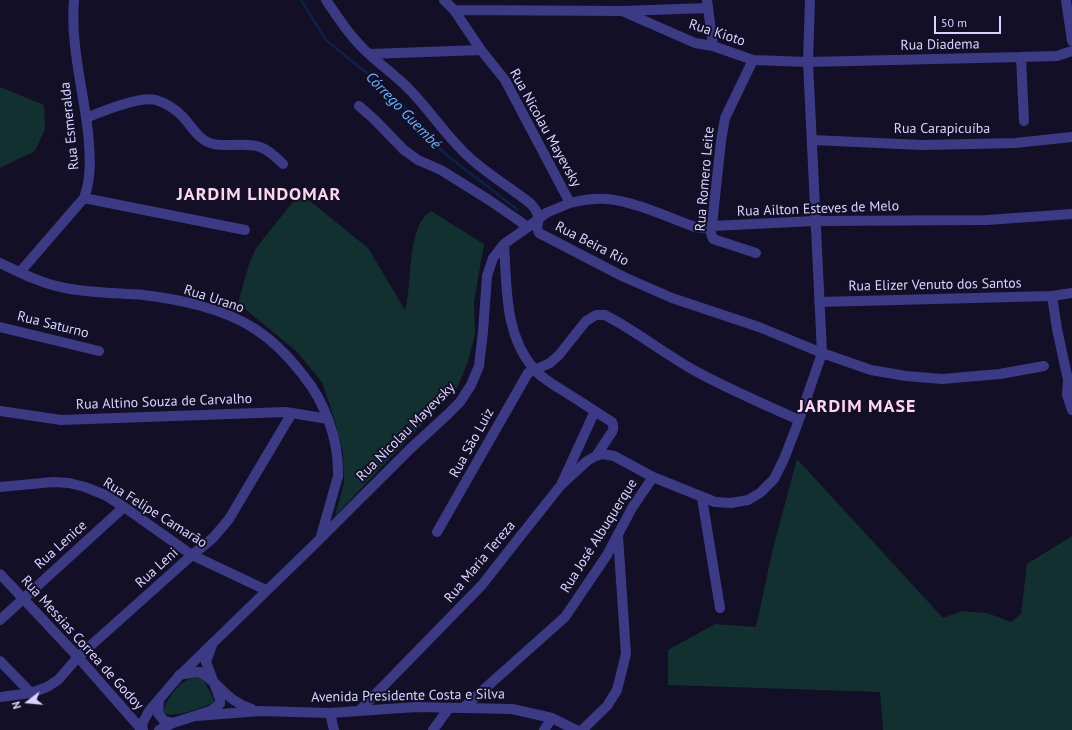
<!DOCTYPE html>
<meta charset="utf-8">
<style>
body{margin:0}
#map{position:relative;width:1072px;height:730px;overflow:hidden;background:#130f26;font-family:"PT Sans",sans-serif}
canvas{display:block}
.north{position:absolute;left:8px;top:682px;width:40px;height:40px;-webkit-text-stroke:3px #130f26;paint-order:stroke;rotate:254deg;font-size:11px;font-weight:700;line-height:16px;text-align:center;color:#d9d4ff}
.north::after{content:'';display:block;margin:auto;width:14px;height:18px;background:#d9d4ff;clip-path:polygon(50% 0,100% 100%,50% 72%,0 100%)}
.scale{position:absolute;left:934px;top:16px;width:67px;height:18px;box-sizing:border-box;border:2px solid #d9d4ff;border-top:0;padding-left:5px;font-size:12px;line-height:14px;white-space:nowrap;color:#d9d4ff;-webkit-text-stroke:3px #130f26;paint-order:stroke}
</style>
<div id="map">
<canvas width="1072" height="730"></canvas>
<div class="north">N</div>
<div class="scale">50 m</div>
</div>
<script>
const context = document.querySelector('canvas').getContext('2d');
context.lineJoin = 'round';
function fillPath(path, color) { context.fillStyle = color; context.fill(path, 'evenodd'); }
function trace(path, color, width, dash) { context.strokeStyle = color; context.lineWidth = width; context.lineCap = dash ? 'butt' : 'round'; context.setLineDash(dash || []); context.stroke(path); }
function write(font, color, halo, rows, align = 'center') {
  context.font = font + ' "PT Sans",sans-serif'; context.lineWidth = 4; context.setLineDash([]); context.textBaseline = 'middle'; context.strokeStyle = halo; context.fillStyle = color; for (const [text, x, y, turn = 0] of rows) {
    context.save(); context.translate(x, y); context.rotate((+turn || 0) * Math.PI / 180); context.textAlign = isNaN(turn) ? turn : align; if (halo) context.strokeText(text, 0, 0); context.fillText(text, 0, 0); context.restore();
  }
}
fillPath(new Path2D(`
 M0,87L44,105L45,129L35,151L0,168Z
 M300,193L368,248L405,310C413,284 406,226 431,211L484,244L474,302L475,334L468,362L457,388L335,516L344,483L343,453L334,418L322,382L296,351L238,303L249,264L256,248Z
 M797,459L943,618L962,611L987,613L1011,622L1021,614L1027,564L1072,536V730H883L880,692L668,685V650L715,624L756,627L773,548Z
 M196,676L203,679L215,702C200,708 181,717 165,714L163,710C171,694 178,682 196,676Z`), '#12302f');
trace(new Path2D(`
 M301,0L326,40L368,74L406,109L429,138L449,157L518,210`), '#0c2248', 2.5);
trace(new Path2D(`
 M326,0C339,19 352,39 369,54C382,66 396,76 408,88C430,110 447,138 470,158C489,175 511,188 531,204C538,212 540,217 537,228L539,233L568,248L624,277L672,298L759,327L822,353L871,370L906,376L942,379L1000,374L1044,366
 M707,0L713,46
 M1066,0L1072,41
 M454,10L622,11L708,8
 M622,11L695,43L713,46L753,60L808,62L1021,57L1057,56L1072,51
 M369,54L481,50
 M1021,57L1024,121
 M753,60L725,118L721,141L711,234L713,239L756,253
 M359,106L374,119L404,150L418,160L441,170L489,200L528,227
 M86,118C103,111 139,96 156,100C166,103 175,109 182,116C191,125 198,139 210,143C217,146 224,145 232,145C258,144 264,145 283,164
 M812,140L923,145L1015,143L1072,137
 M84,198L245,230
 M570,203C582,200 595,198 607,199C633,201 670,218 695,227L705,228L712,226L815,221L987,220L1072,214
 M504,244C507,287 504,334 534,369C543,380 561,389 573,397C586,405 599,414 612,422C614,426 614,428 612,432L596,456
 M0,263C21,273 42,284 65,288C91,293 117,293 143,295C179,299 225,309 255,329C274,341 289,357 303,375C325,402 339,440 338,476L321,536
 M20,272L84,198C92,177 90,154 88,132C83,89 70,42 74,0
 M1072,293L1052,296L1057,329L1068,380L1067,395L1072,410
 M819,302L1052,296
 M0,327L99,351
 M0,411L61,420L286,412L328,419
 M561,485L587,461L596,456L603,454L614,456L653,477L715,502L731,503L748,500L760,493L774,479L784,459L799,420L822,353L808,62L810,0
 M0,487L53,482L69,483L85,487L105,495L124,507L192,555L266,590
 M702,498L720,608
 M437,532L528,373L550,363L559,355L586,321L596,315H605C638,332 667,356 699,373C731,390 765,405 799,420
 M0,574L78,657L142,730
 M0,620L124,507
 M0,661L31,693
 M179,675L195,672H200C220,683 226,701 252,709
 M0,697L31,693L47,687L58,680L78,657L192,555L213,538L229,519L292,413
 M159,700L158,713L164,721L173,723
 M463,708L565,617L607,555L632,508L653,477
 M359,711L482,585L518,539L561,485L595,411
 M330,713L334,730
 M196,716L260,711L330,713L416,707L512,709L552,718L576,730
 M143,730L142,724L149,711L179,676L321,538L410,449L447,415L460,402L471,385L479,366L483,332L487,276L493,258L504,244L528,227L546,213L570,203L505,80L481,50L454,10L444,0
 M159,730L173,723L210,711L220,704V699L206,662L212,645
 M433,730L449,708
 M544,730L552,718
 M582,730L607,706L617,690L626,654L618,536`), '#3d3a85', 10);
write('14px', '#d9d4ff', '#130f26', [
 ["Rua Kioto",717,33,18],
 ["Rua Diadema",940,45,-1],
 ["Rua Esmeralda",70,126,-96],
 ["Rua Nicolau Mayevsky",545,128,61],
 ["Rua Carapicuíba",942,129],
 ["Rua Romero Leite",705,179,-85],
 ["Rua Ailton Esteves de Melo",818,209,-2],
 ["Rua Beira Rio",592,244,27],
 ["Rua Elizer Venuto dos Santos",935,285,-1],
 ["Rua Urano",214,299,18],
 ["Rua Saturno",53,325,14],
 ["Rua Altino Souza de Carvalho",164,402,-2],
 ["Rua Nicolau Mayevsky",406,432,-45],
 ["Rua São Luiz",472,443,-61],
 ["Rua Felipe Camarão",155,513,32],
 ["Rua José Albuquerque",599,536,-58],
 ["Rua Lenice",61,545,-42],
 ["Rua Maria Tereza",480,562,-50],
 ["Rua Leni",157,568,-42],
 ["Rua Messias Correa de Godoy",82,643,48],
 ["Avenida Presidente Costa e Silva",408,696,-1]
]);
write('italic 15px', '#62b6ff', '#130f26', [
 ["Córrego Guembé",403,111,46]
]);
context.letterSpacing = '1px';
write('bold 18px', '#ffd6f0', '#130f26', [
 ["JARDIM LINDOMAR",259,195],
 ["JARDIM MASE",857,407]
]);
context.letterSpacing = '0px';
</script>
